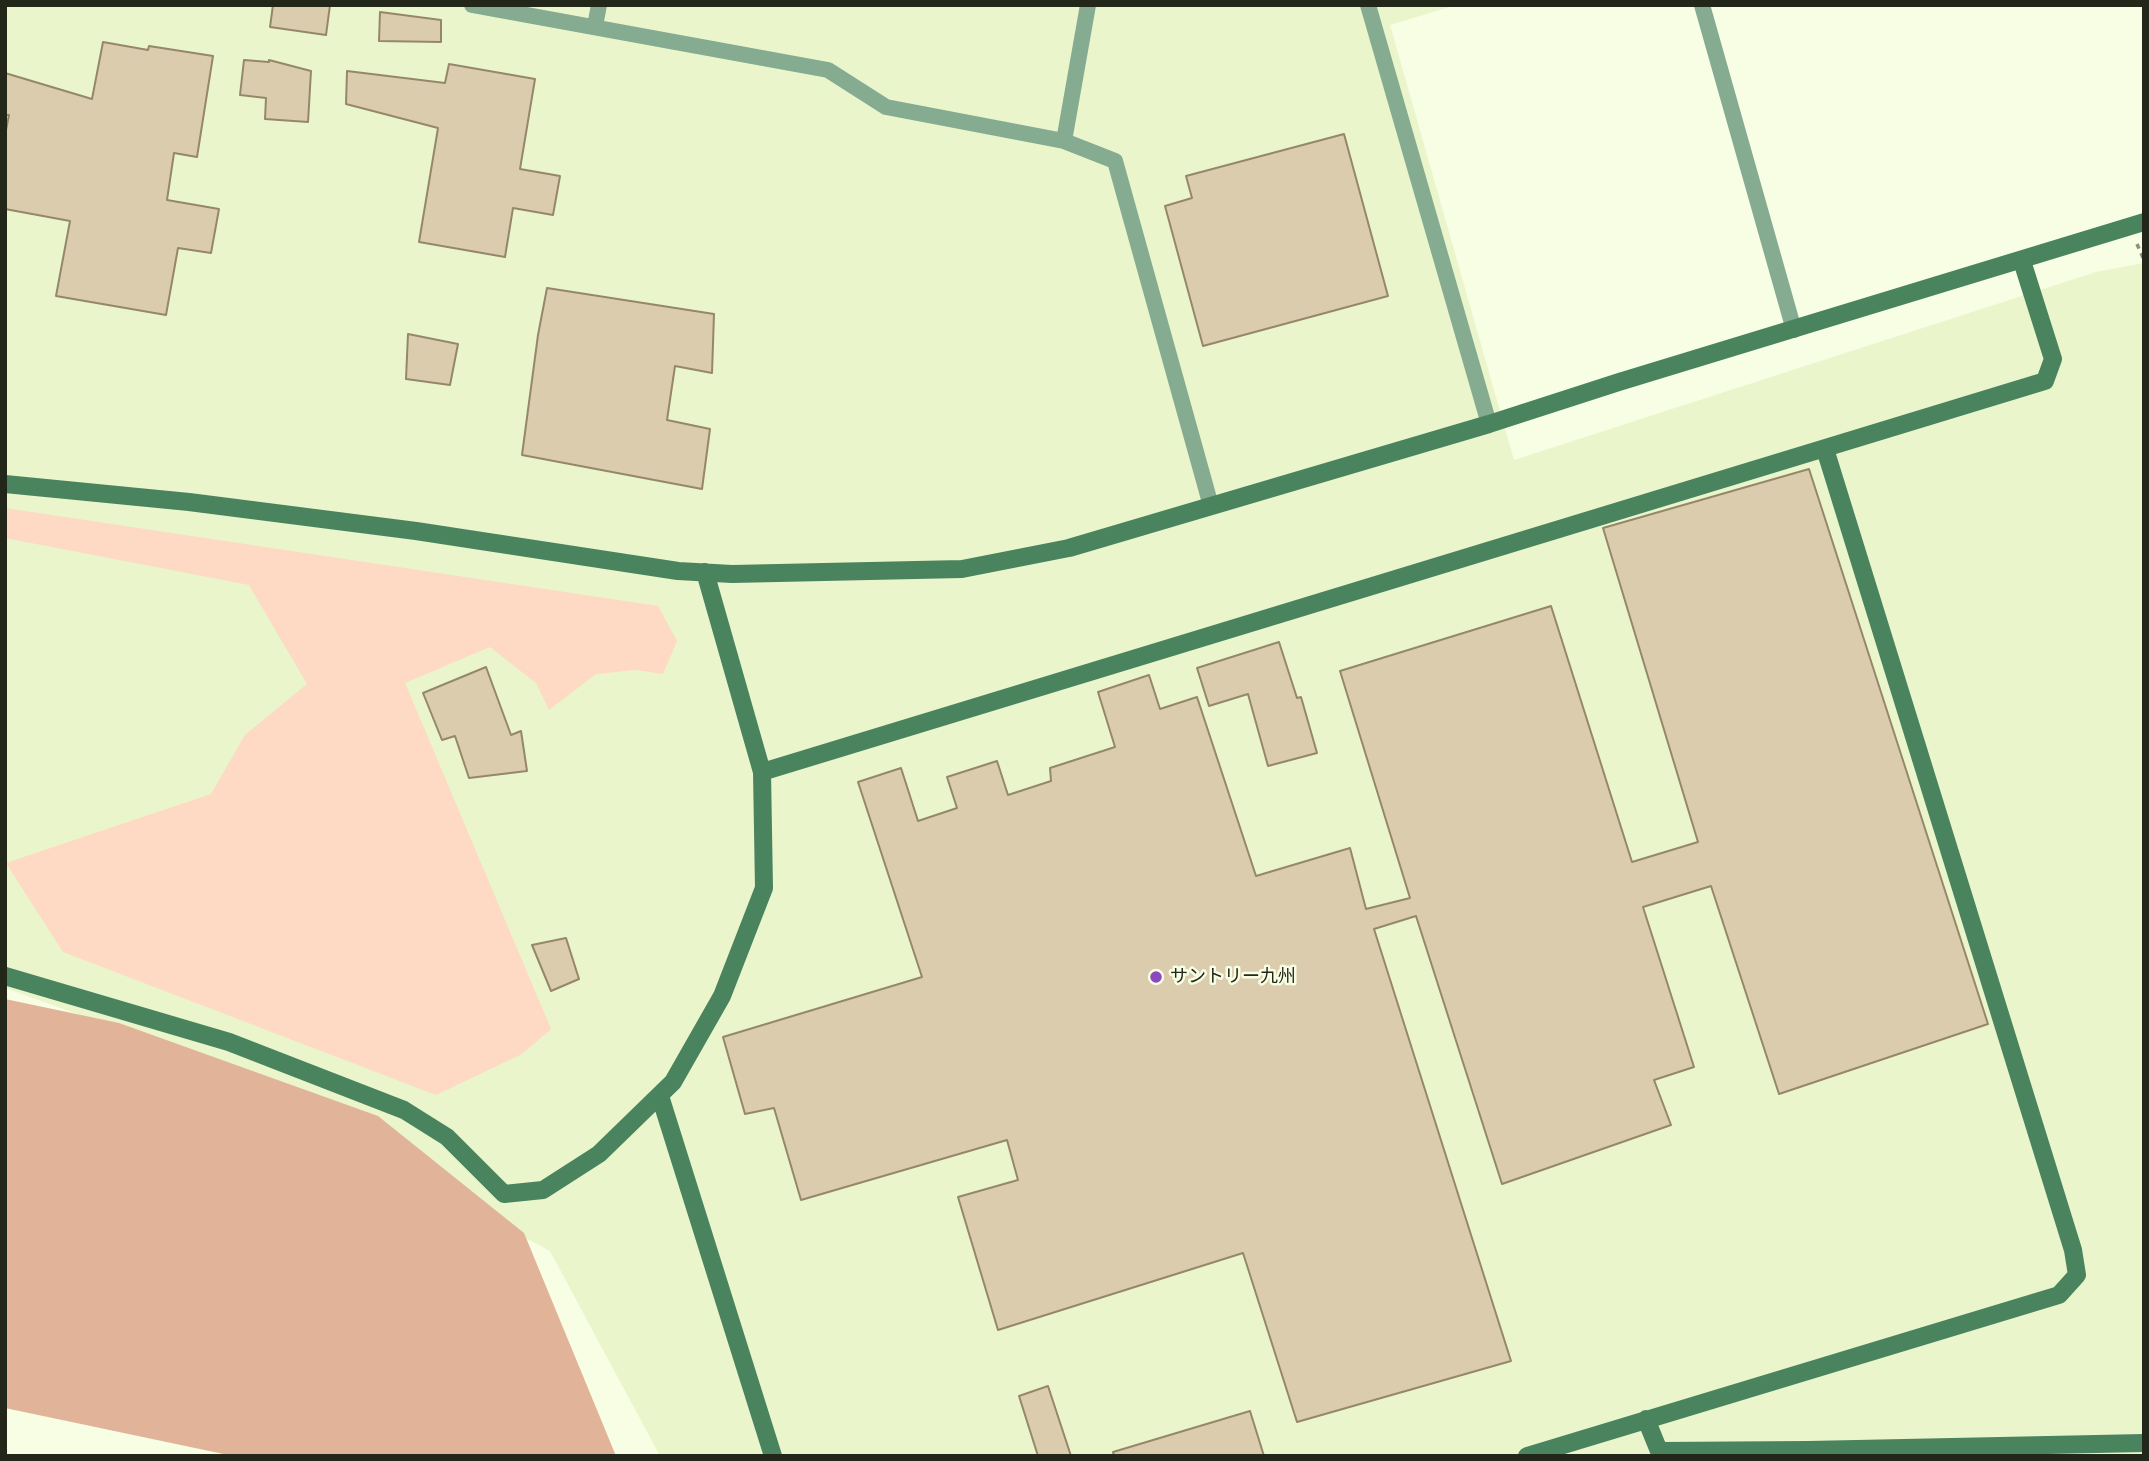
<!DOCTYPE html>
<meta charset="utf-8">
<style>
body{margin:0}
#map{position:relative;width:2149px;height:1461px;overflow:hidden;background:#f7fee4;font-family:Raleway,sans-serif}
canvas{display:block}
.frame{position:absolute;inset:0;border:7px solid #23271a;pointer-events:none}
</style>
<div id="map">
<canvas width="2149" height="1461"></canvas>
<div class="frame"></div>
</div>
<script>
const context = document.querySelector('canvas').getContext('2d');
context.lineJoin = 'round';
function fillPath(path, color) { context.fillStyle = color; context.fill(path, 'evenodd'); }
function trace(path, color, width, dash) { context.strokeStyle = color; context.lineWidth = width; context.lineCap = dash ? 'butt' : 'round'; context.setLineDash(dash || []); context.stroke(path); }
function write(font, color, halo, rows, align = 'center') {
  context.font = font + ' Raleway,"Noto Sans JP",sans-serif'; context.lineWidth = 5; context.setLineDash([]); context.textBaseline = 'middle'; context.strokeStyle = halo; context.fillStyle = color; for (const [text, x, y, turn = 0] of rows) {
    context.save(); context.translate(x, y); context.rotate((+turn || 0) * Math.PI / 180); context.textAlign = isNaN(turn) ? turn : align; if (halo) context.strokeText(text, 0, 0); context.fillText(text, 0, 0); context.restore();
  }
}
fillPath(new Path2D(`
 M5,5H1456L1390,25L1514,460L2096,272L2144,263V1456H660L550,1251L164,1045L5,988Z`), '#eaf5cc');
fillPath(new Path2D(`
 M5,508L658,606L677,641L663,674L636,670L596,674L549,710L536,683L490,647L405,683L551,1029L522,1054L436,1095L63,952L6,863L211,794L245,735L307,684L249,585L5,538Z`), '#fed9c4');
fillPath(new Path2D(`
 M5,999L119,1023L378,1116L524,1233L616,1456H233L5,1408Z`), '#e1b49a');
const building = new Path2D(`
 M273,5H330L326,35L270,27Z
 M380,12L441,20V42L379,41Z
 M103,42L148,50L149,46L213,56L197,157L174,153L167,200L219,209L211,253L178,248L166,315L56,296L70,221L5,209V135L9,115H5V73L92,99Z
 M244,60L269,62V60L311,71L308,122L265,119L266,98L240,95Z
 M449,64L535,79L520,169L560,176L553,215L513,208L505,257L419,242L438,128L346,104L347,71L445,83Z
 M1344,134L1388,296L1203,346L1165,206L1192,198L1186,176Z
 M547,288L714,314L712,373L675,366L667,420L710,429L702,489L522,455L538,335Z
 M408,334L458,344L450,385L406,379Z
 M1809,469L1988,1024L1779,1094L1711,886L1643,907L1694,1067L1654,1080L1671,1125L1502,1184L1416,916L1374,929L1511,1361L1297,1422L1243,1253L998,1330L958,1197L1018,1180L1007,1140L801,1200L774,1108L745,1114L723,1037L922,977L858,782L901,768L918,821L957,808L947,777L997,761L1008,795L1051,781L1050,768L1115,747L1098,692L1149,675L1160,709L1197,697L1256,876L1350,848L1366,909L1410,898L1340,671L1551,606L1632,862L1698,842L1603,528Z
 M1279,642L1297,698L1301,697L1317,753L1268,766L1248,694L1209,706L1197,668Z
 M486,667L511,735L521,731L527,771L469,778L455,736L442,740L423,693Z
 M566,938L579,979L551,991L532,945Z
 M1048,1386L1071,1456H1038L1019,1396Z
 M1250,1411L1264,1456H1114L1113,1452Z`);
fillPath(building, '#dbccad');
trace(building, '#95886a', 2);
trace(new Path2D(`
 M2137,244L2144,260`), '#8b907d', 3.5, [5, 5]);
trace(new Path2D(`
 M472,5L828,70L886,107L1064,141L1115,161L1211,506
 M1368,5L1489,424
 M1702,5L1794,330
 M595,26L599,5
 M1064,141L1088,5`), '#85ab91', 16);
trace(new Path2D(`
 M5,484L189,502L416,531L678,571L732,574L962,569L1069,548L1489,424L1619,382L2144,222
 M762,772L2045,381L2053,359L2022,261
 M5,976L229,1042L404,1110L447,1137L504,1194L543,1190L599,1154L673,1082L722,996L764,888L762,772L705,572
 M660,1096L773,1456
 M1646,1419L1659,1451L1808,1450L2144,1443
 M1527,1456L2059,1295L2077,1275L2073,1250L1825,449`), '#4a845e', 18);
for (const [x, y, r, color] of [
 [1156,977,7,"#8c48bc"]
]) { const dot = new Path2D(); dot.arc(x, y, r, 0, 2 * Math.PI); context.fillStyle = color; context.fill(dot); trace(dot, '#f7fee4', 2.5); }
write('18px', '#23271a', '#f7fee4', [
 ["サントリー九州",1170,977]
], 'left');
</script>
